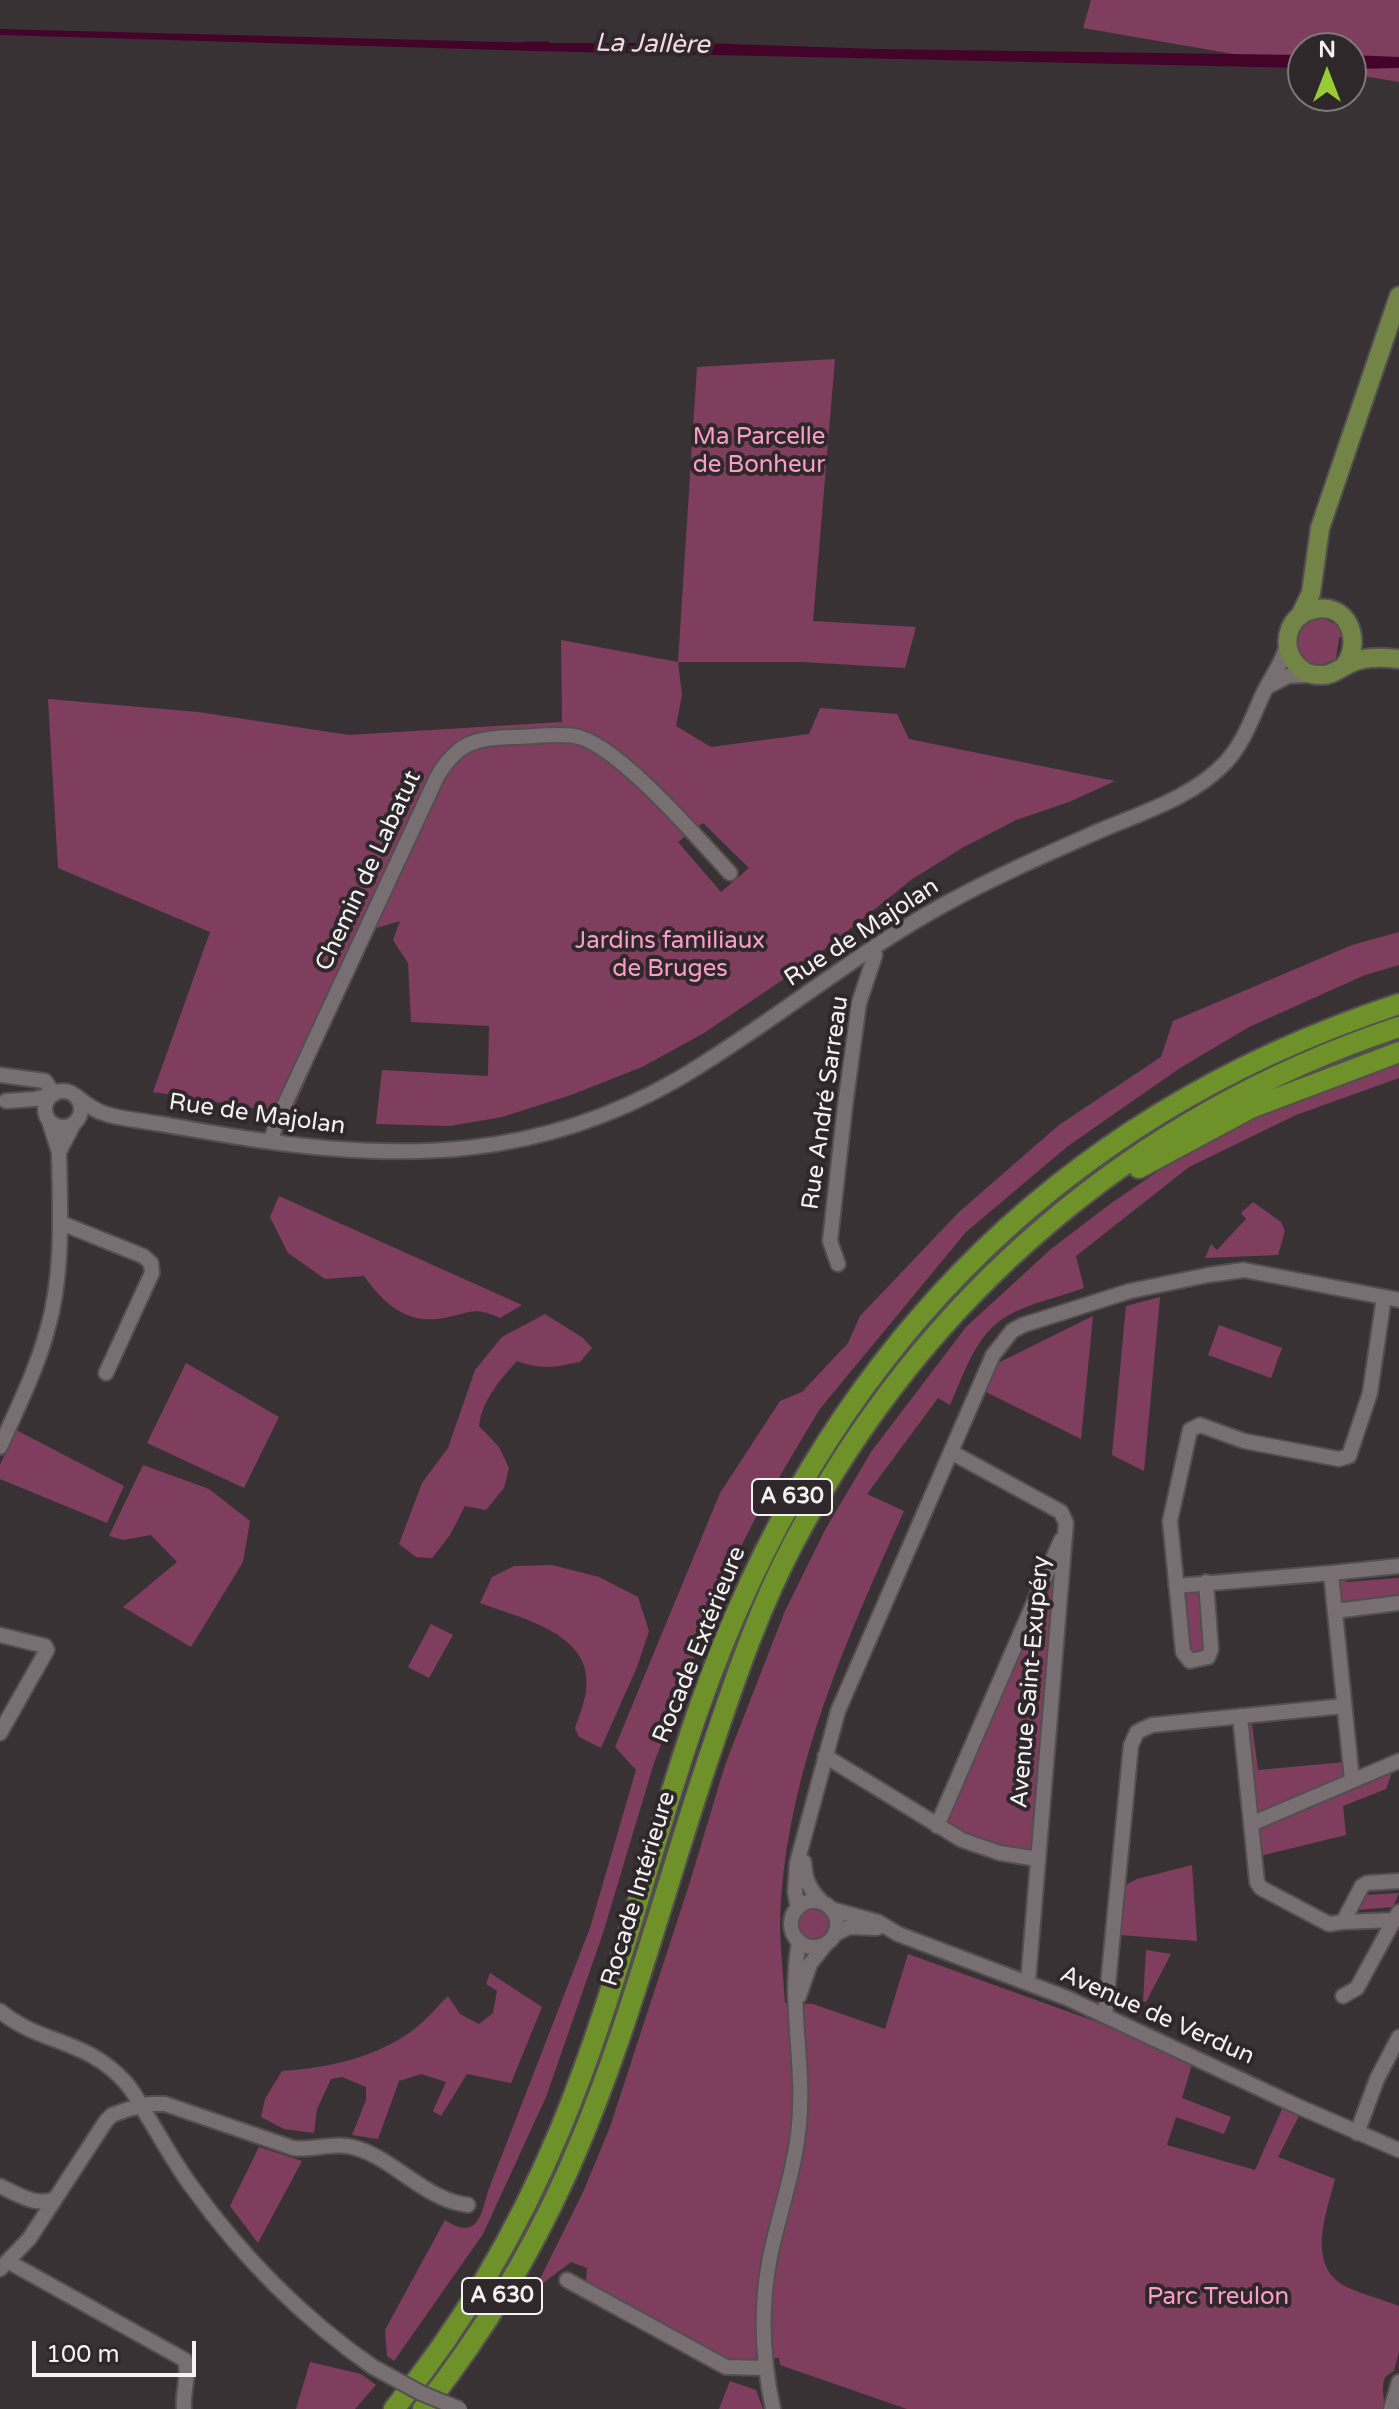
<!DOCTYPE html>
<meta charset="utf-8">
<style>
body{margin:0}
#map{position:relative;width:1399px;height:2409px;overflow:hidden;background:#393235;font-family:"Varela Round",sans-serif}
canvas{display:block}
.north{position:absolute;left:1287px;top:32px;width:80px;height:80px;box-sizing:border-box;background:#2f282b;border:2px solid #7f787b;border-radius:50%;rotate:0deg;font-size:22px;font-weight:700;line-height:32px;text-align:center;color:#f6f1f3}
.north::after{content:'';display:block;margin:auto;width:28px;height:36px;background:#99cb36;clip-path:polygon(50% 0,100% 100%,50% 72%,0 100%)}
.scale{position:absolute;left:32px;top:2341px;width:164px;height:36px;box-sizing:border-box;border:4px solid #f6f1f3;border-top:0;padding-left:10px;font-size:24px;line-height:28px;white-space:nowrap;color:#f6f1f3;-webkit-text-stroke:6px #2f282b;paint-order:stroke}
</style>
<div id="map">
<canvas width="1399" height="2409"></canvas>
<div class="north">N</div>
<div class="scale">100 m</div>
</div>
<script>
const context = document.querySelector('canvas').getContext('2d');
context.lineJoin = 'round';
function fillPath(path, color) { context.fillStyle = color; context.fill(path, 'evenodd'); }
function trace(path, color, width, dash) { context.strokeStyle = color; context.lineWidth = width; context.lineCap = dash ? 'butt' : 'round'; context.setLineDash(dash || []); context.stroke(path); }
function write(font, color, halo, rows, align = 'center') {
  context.font = font + ' "Varela Round",sans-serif'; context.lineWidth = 8; context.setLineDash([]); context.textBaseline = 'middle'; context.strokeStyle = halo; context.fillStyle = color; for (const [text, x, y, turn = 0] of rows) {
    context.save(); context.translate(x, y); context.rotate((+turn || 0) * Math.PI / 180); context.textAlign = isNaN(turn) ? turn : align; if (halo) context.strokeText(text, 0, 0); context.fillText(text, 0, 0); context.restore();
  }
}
fillPath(new Path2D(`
 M1091,0H1399V82L1351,74V48H1303V66L1083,28Z
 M835,359L813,621L916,627L905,668L802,662H678L682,695L676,726L711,747L809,734L820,708L897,714L909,739L1115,781L1069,802L1016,820L962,848L911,880L806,964L704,1033L642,1067L571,1095L502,1117L450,1126L376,1124L382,1070L488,1076L489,1026L411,1022L408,963L393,940L400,921L373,929L291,1114L153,1092L210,932L58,868L48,699L198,712L349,735L562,722L561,640L678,662L697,367ZM703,823L749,868L721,892L678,842Z
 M1319,617L1336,624L1344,634L1339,638L1336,659L1319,666C1288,659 1287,624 1319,617Z
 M1399,932V965L1365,975L1249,1027L1180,1068L1068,1146L966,1232L819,1410L758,1513L724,1580L654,1763L603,1933L546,2097L483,2234L394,2361L387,2356L385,2330L445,2220C477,2241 481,2216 488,2191L590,1928L636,1770L615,1747L720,1493L780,1401L802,1392L848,1343L860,1316L959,1212L1059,1125L1161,1057L1173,1021L1352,945Z
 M1399,1061V1078L1296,1115L1189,1167L1076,1256L1084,1288C1060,1297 1029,1303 1007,1316C975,1335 964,1374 950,1405L938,1398L867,1494L904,1511C848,1636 791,1761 781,1899C778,1933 783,1969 785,2003L813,2004L885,2029L908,1954L1108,2026L1192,2065L1182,2098L1231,2117L1224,2134L1176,2117L1167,2145L1255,2170L1282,2109L1299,2116L1278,2157L1335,2179C1328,2208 1309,2255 1336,2280C1348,2291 1382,2299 1399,2306V2352L1394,2371L1385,2377C1380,2392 1386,2397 1383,2409H907L780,2365L779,2358L726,2360L586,2281L587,2268L571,2262L535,2289L584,2190L610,2127L689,1885L725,1765L785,1611L825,1530L871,1452L966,1327L1051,1249L1110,1204L1189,1150L1251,1118Z
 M279,1196L522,1305L500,1318C473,1306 471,1313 444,1318C407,1325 384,1304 364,1276L325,1279L288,1253L270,1217Z
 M1253,1202L1281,1222L1285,1231L1278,1255L1205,1258L1211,1244L1217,1250L1246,1219L1241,1213Z
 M1160,1297L1144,1471L1112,1455L1126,1306Z
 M545,1314L583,1338L592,1348L580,1362C553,1367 543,1370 517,1361C500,1380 482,1400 479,1426L499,1447L509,1468L504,1488L486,1510L465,1506L450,1535L432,1558L416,1557L399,1544L422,1483L448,1448L475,1370L502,1337Z
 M1093,1316L1081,1439L986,1392L998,1363Z
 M1219,1325L1282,1348L1271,1378L1208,1355Z
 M186,1363L279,1417L244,1488L147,1443Z
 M16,1430L124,1486L107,1523L0,1479V1465Z
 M143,1465L209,1489L250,1521L243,1562L191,1647L123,1607L177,1562L151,1535L123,1540L109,1536Z
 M552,1565L599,1577L638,1597L649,1631L637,1667L601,1748L579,1737L575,1728C579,1716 584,1704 586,1692C595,1633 522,1619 480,1603L492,1577L514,1566Z
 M1344,1575L1346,1582L1399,1578V1598L1344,1603L1337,1590L1339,1577Z
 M1051,1579L1055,1582L1033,1850L1030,1852L997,1847L950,1828L945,1821Z
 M1202,1591L1205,1650L1198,1655L1190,1654L1182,1592Z
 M431,1624L453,1635L429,1678L408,1667Z
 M1252,1724L1258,1770L1345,1762L1344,1778L1257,1814L1254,1812L1244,1725Z
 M1392,1772L1386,1789L1343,1806L1346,1835L1260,1856L1258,1832L1261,1827Z
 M1192,1865L1197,1941L1120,1935L1124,1886L1137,1879Z
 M1399,1893L1393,1907L1356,1910L1364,1895Z
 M796 1924a18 18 0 1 1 36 0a18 18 0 1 1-36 0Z
 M1146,1950L1171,1954L1146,2002H1143Z
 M490,1973L542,2007L511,2083L467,2074L441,2116L433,2111L446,2082L421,2074L399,2081L378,2139L352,2135L366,2100V2087L342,2077L331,2079L317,2109L314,2133L284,2129L261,2117L265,2099L282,2071C329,2068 379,2057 417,2027C428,2018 438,2006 448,1996L460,2014L479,2024L493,2013L497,1991L486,1984Z
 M259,2147L302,2161L258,2243L230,2206Z
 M310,2362L361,2374L376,2385L355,2409H296Z
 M730,2381L756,2390L763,2409H719Z`), '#803e5f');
fillPath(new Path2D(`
 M0,29L541,43H702L877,49L1303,55V68L533,51L0,35Z
 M1351,55L1399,57V68L1351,69Z`), '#44042a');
trace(new Path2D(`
 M524,43H548`), '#44042a', 3);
const minor = new Path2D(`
 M1267,687L1288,676L1311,675
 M0,1075L45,1081L54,1094L35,1099L6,1101
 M45 1109a18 18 0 1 1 36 0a18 18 0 1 1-36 0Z
 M76,1096C85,1103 95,1111 106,1114C121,1119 139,1120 154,1123C186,1128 218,1134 251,1139C403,1162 540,1159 678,1079C770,1025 853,954 947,903C996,876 1047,854 1099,831C1143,812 1192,798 1226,762C1244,742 1252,718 1263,694C1271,677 1283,663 1287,644
 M49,1121L59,1152L73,1125
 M271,1142L276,1123L437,777C457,743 474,738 513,737C533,737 555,733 574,736C615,741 700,841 730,873
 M61,1223L143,1256L151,1263L152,1273L106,1373
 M838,1264L830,1241L845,1106L859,1003L875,955L872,950
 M0,1447C17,1409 36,1371 47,1331C64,1274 60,1210 59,1152
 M951,1452L1061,1512L1066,1523L1028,1982
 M1331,1573L1399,1566
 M1206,1582L1211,1649L1208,1657L1190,1661L1183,1652L1170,1521L1190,1430L1200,1425L1244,1441L1339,1459L1349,1456L1370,1393L1384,1297
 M1176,1586L1331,1573L1352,1780
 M1335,1611L1399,1603
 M0,1635L45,1646L47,1650L0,1733
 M1240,1716L1257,1882L1261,1888L1329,1924L1343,1922
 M825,1756L962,1840L1000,1853L1038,1859
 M1251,1824L1399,1761
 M937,1826L1061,1540
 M804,1862C805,1881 810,1890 823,1903
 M1399,1881L1367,1883L1362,1886L1343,1922L1394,1920L1399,1912
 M791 1924a23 23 0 1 1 46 0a23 23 0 1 1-46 0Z
 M798,1908L795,1892L797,1863L838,1711L993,1355L1012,1331L1023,1325L1130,1291L1208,1275L1244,1270L1399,1300
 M831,1909L878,1922L898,1934L1067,1998L1297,2106L1399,2150
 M835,1934L849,1927L877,1928
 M799,1996L810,1964L826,1944
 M1343,1996L1357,1988L1394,1920
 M0,2011C41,2045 86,2038 126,2083C134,2092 140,2104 146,2114C161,2138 175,2164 192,2187C243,2258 301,2317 373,2367
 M1105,2016L1131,1745L1137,1732L1152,1725L1344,1706
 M1357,2133L1377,2079L1399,2037
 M0,2186C17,2194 36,2207 55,2199
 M9,2262L185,2360C190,2376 182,2392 184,2409
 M0,2269L29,2239L106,2121L112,2115L129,2109L149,2104H165L293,2148C314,2151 334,2141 356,2148C396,2160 425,2200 468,2205
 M567,2280L726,2367L765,2368
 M773,2409C762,2358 760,2308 770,2257C779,2213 795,2170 799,2125C805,2064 788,2002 799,1942
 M1391,2409L1399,2382`);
const major = new Path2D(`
 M1300,616L1311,593L1320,528L1399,296
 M1345,665C1363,640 1347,600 1312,610C1302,612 1294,619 1290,629C1281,651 1298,677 1322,675C1332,675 1337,670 1345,666C1361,656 1381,657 1399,659`);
const highway = new Path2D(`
 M1139,1168L1251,1108L1399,1052
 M394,2409C463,2325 518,2230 560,2130C617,1993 650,1848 699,1708C820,1364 1049,1119 1399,1004
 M423,2409C480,2337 528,2259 566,2175C629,2035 665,1884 715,1739C737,1673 761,1604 794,1542C924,1296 1135,1115 1399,1027`);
trace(minor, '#534e50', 18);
trace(major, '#534e50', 22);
trace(highway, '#534e50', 24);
trace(minor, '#776f72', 14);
trace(major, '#728446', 18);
trace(highway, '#6e9229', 20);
const minorBridge = new Path2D(`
 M373,2367L421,2393L460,2409`);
trace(minorBridge, '#534e50', 18, []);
trace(minorBridge, '#776f72', 14);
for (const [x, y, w] of [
 [792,1497,80],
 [502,2296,80]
]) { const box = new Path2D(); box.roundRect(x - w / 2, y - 18, w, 36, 6); context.fillStyle = '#2f282b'; context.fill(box); trace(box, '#f6f1f3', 2); }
write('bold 22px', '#f6f1f3', null, [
 ["A 630",792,1497],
 ["A 630",502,2296]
]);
write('24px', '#fc9dc9', '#2f282b', [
 ["Ma Parcelle",759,438],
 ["de Bonheur",759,466],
 ["Jardins familiaux",670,942],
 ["de Bruges",670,970],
 ["Parc Treulon",1218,2298]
]);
write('24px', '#f6f1f3', '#2f282b', [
 ["Chemin de Labatut",369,871,-65],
 ["Rue de Majolan",862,933,-33],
 ["Rue André Sarreau",826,1103,-82],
 ["Rue de Majolan",257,1115,8],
 ["Rocade Extérieure",700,1645,-68],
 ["Avenue Saint-Exupéry",1031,1682,-85],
 ["Rocade Intérieure",639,1889,-73],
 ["Avenue de Verdun",1157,2016,24]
]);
write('italic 26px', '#f2d9e3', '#2f282b', [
 ["La Jallère",652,45,1]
]);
</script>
